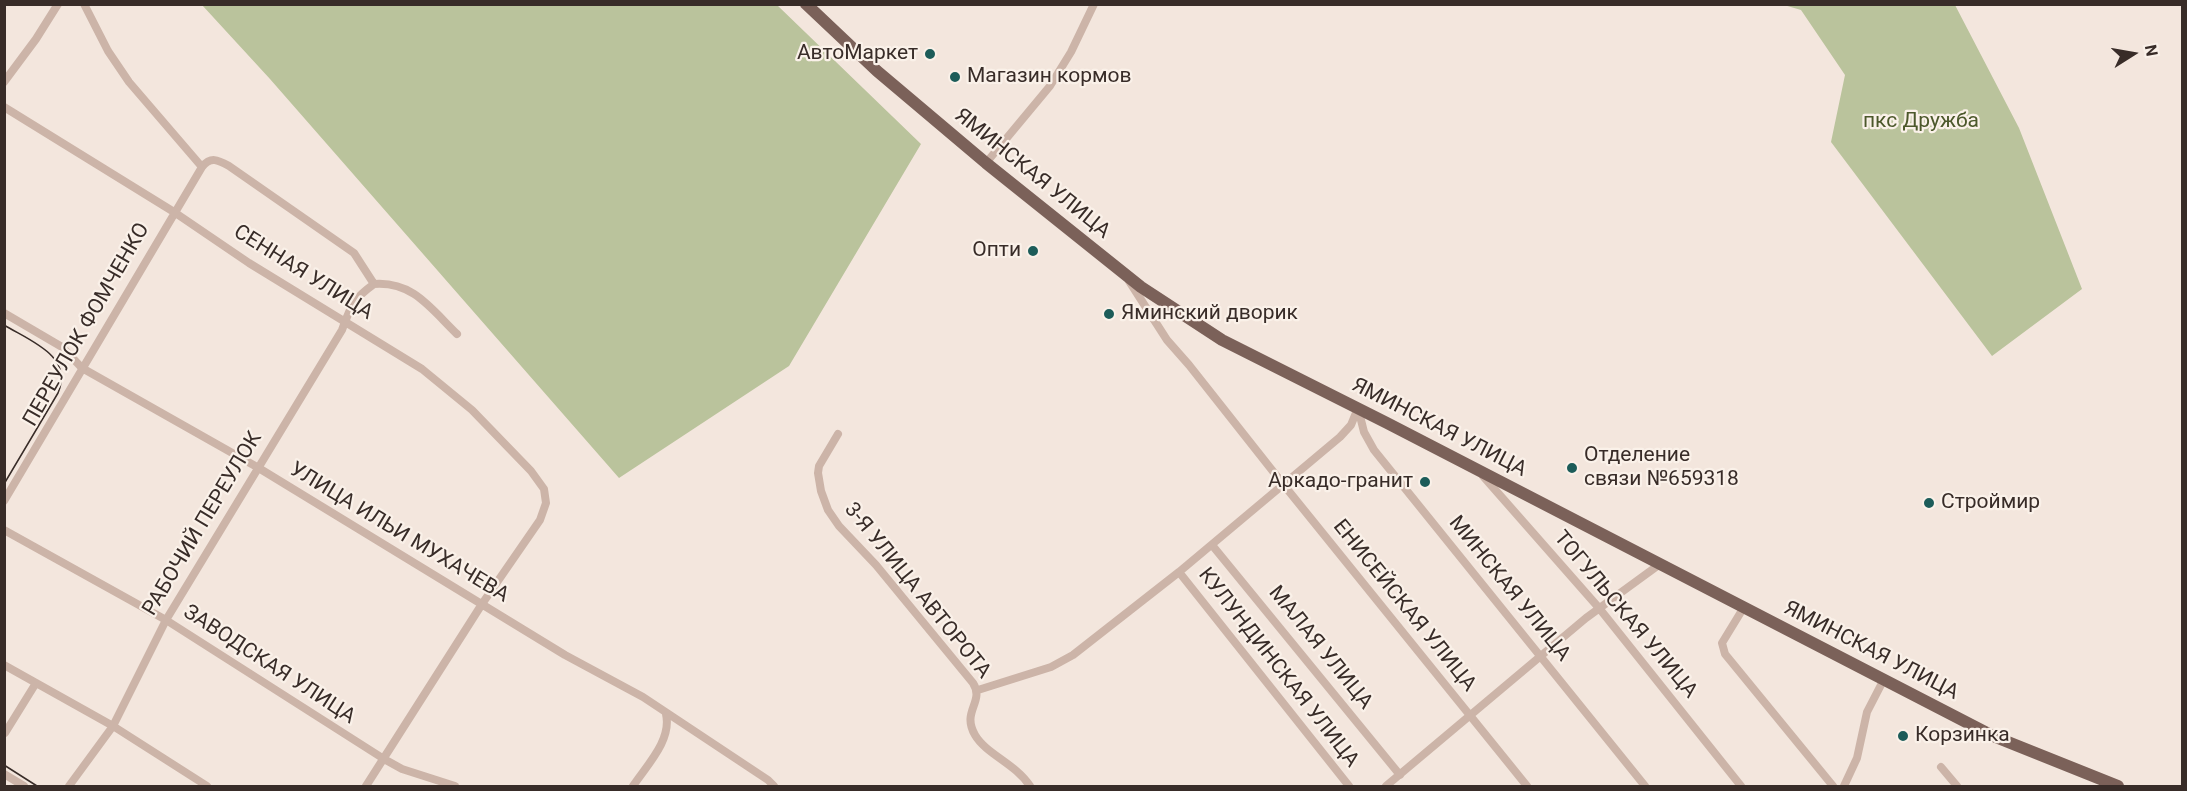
<!DOCTYPE html>
<meta charset="utf-8">
<style>
body{margin:0}
#map{position:relative;width:2187px;height:791px;overflow:hidden;background:#f3e6dd;font-family:Roboto,sans-serif}
canvas{display:block}
.frame{position:absolute;inset:0;border:6px solid #382c28;pointer-events:none}
.north{position:absolute;left:2103px;top:24px;width:60px;height:60px;-webkit-text-stroke:4px #faf1e9;paint-order:stroke;rotate:79deg;font-size:16px;font-weight:700;line-height:24px;text-align:center;color:#382c28}
.north::after{content:'';display:block;margin:auto;width:21px;height:27px;background:#382c28;clip-path:polygon(50% 0,100% 100%,50% 72%,0 100%)}
</style>
<div id="map">
<canvas width="2187" height="791"></canvas>
<div class="frame"></div>
<div class="north">N</div>
</div>
<script>
const context = document.querySelector('canvas').getContext('2d');
context.lineJoin = 'round';
function fillPath(path, color) { context.fillStyle = color; context.fill(path, 'evenodd'); }
function trace(path, color, width, dash) { context.strokeStyle = color; context.lineWidth = width; context.lineCap = dash ? 'butt' : 'round'; context.setLineDash(dash || []); context.stroke(path); }
function write(font, color, halo, rows, align = 'center') {
  context.font = font + ' Roboto,sans-serif'; context.lineWidth = 4.5; context.setLineDash([]); context.textBaseline = 'middle'; context.strokeStyle = halo; context.fillStyle = color; for (const [text, x, y, turn = 0] of rows) {
    context.save(); context.translate(x, y); context.rotate((+turn || 0) * Math.PI / 180); context.textAlign = isNaN(turn) ? turn : align; if (halo) context.strokeText(text, 0, 0); context.fillText(text, 0, 0); context.restore();
  }
}
fillPath(new Path2D(`
 M202,5H777L921,144L789,366L619,478L270,79Z
 M1784,5H1955L2019,128L2082,289L1992,356L1831,142L1845,75L1801,10Z`), '#bac39c');
trace(new Path2D(`
 M84,4L108,51L129,82L202,167C211,156 218,160 229,166L354,253L374,284C413,281 431,309 457,334
 M4,82L36,39L58,4
 M4,107L174,212L249,263L422,369L472,410L531,471L544,489L546,503L540,520L482,604L366,786
 M986,163L1050,86L1071,52L1094,4
 M1129,281L1167,340L1189,365L1283,484L1527,786
 M4,313L62,347L82,368L257,467L565,655L643,697L768,780L774,786
 M1358,408L1364,432L1374,450L1645,786
 M838,434L819,466L818,473L821,491L828,510L839,526L876,565L973,683C985,702 961,711 975,735C986,754 1016,764 1030,786
 M1483,476L1599,608L1741,786
 M4,501L202,167
 M4,530L166,620L384,759L402,769L455,786
 M1212,545L1400,775
 M1179,572L1349,786
 M1744,607L1722,643L1725,654L1833,786
 M4,665L113,726L207,786
 M978,690L1051,667L1073,655L1179,572L1340,437L1351,425L1358,408
 M5,733L36,683
 M1941,767L1957,786
 M4,774L24,786
 M69,786L113,726L166,620L342,330C351,306 352,300 374,284
 M633,786C647,765 672,740 666,714
 M1386,786L1586,618L1660,564
 M1844,786L1857,758L1867,712L1883,681`), '#ccb4a8', 8);
trace(new Path2D(`
 M806,4L877,71L986,163L1141,287L1222,340L1387,423L1993,736L2118,786`), '#7b6159', 12);
trace(new Path2D(`
 M4,325C30,341 74,356 58,393L4,484
 M4,765L37,786`), '#382c28', 1.5);
for (const [x, y, r, color] of [
 [930,54,6,"#1c5c59"],
 [955,77,6,"#1c5c59"],
 [1033,251,6,"#1c5c59"],
 [1109,314,6,"#1c5c59"],
 [1572,468,6,"#1c5c59"],
 [1425,482,6,"#1c5c59"],
 [1929,503,6,"#1c5c59"],
 [1903,736,6,"#1c5c59"]
]) { const dot = new Path2D(); dot.arc(x, y, r, 0, 2 * Math.PI); context.fillStyle = color; context.fill(dot); trace(dot, '#faf1e9', 2); }
write('21px', '#382c28', '#faf1e9', [
 ["АвтоМаркет",918,54,"right"],
 ["Магазин кормов",967,77],
 ["Опти",1021,251,"right"],
 ["Яминский дворик",1121,314],
 ["Отделение",1584,456],
 ["связи №659318",1584,480],
 ["Аркадо-гранит",1413,482,"right"],
 ["Строймир",1941,503],
 ["Корзинка",1915,736]
], 'left');
write('21px', '#4c582b', '#faf1e9', [
 ["пкс Дружба",1921,122]
]);
write('21px', '#382c28', '#faf1e9', [
 ["ЯМИНСКАЯ УЛИЦА",1032,174,39],
 ["СЕННАЯ УЛИЦА",303,273,32],
 ["ПЕРЕУЛОК ФОМЧЕНКО",87,325,-60],
 ["ЯМИНСКАЯ УЛИЦА",1439,428,27],
 ["РАБОЧИЙ ПЕРЕУЛОК",203,524,-59],
 ["УЛИЦА ИЛЬИ МУХАЧЕВА",399,533,31],
 ["МИНСКАЯ УЛИЦА",1509,589,51],
 ["3-Я УЛИЦА АВТОРОТА",917,591,51],
 ["ЕНИСЕЙСКАЯ УЛИЦА",1404,606,51],
 ["ТОГУЛЬСКАЯ УЛИЦА",1625,615,50],
 ["МАЛАЯ УЛИЦА",1320,648,51],
 ["ЯМИНСКАЯ УЛИЦА",1871,651,27],
 ["ЗАВОДСКАЯ УЛИЦА",269,665,33],
 ["КУЛУНДИНСКАЯ УЛИЦА",1278,668,52]
]);
</script>
